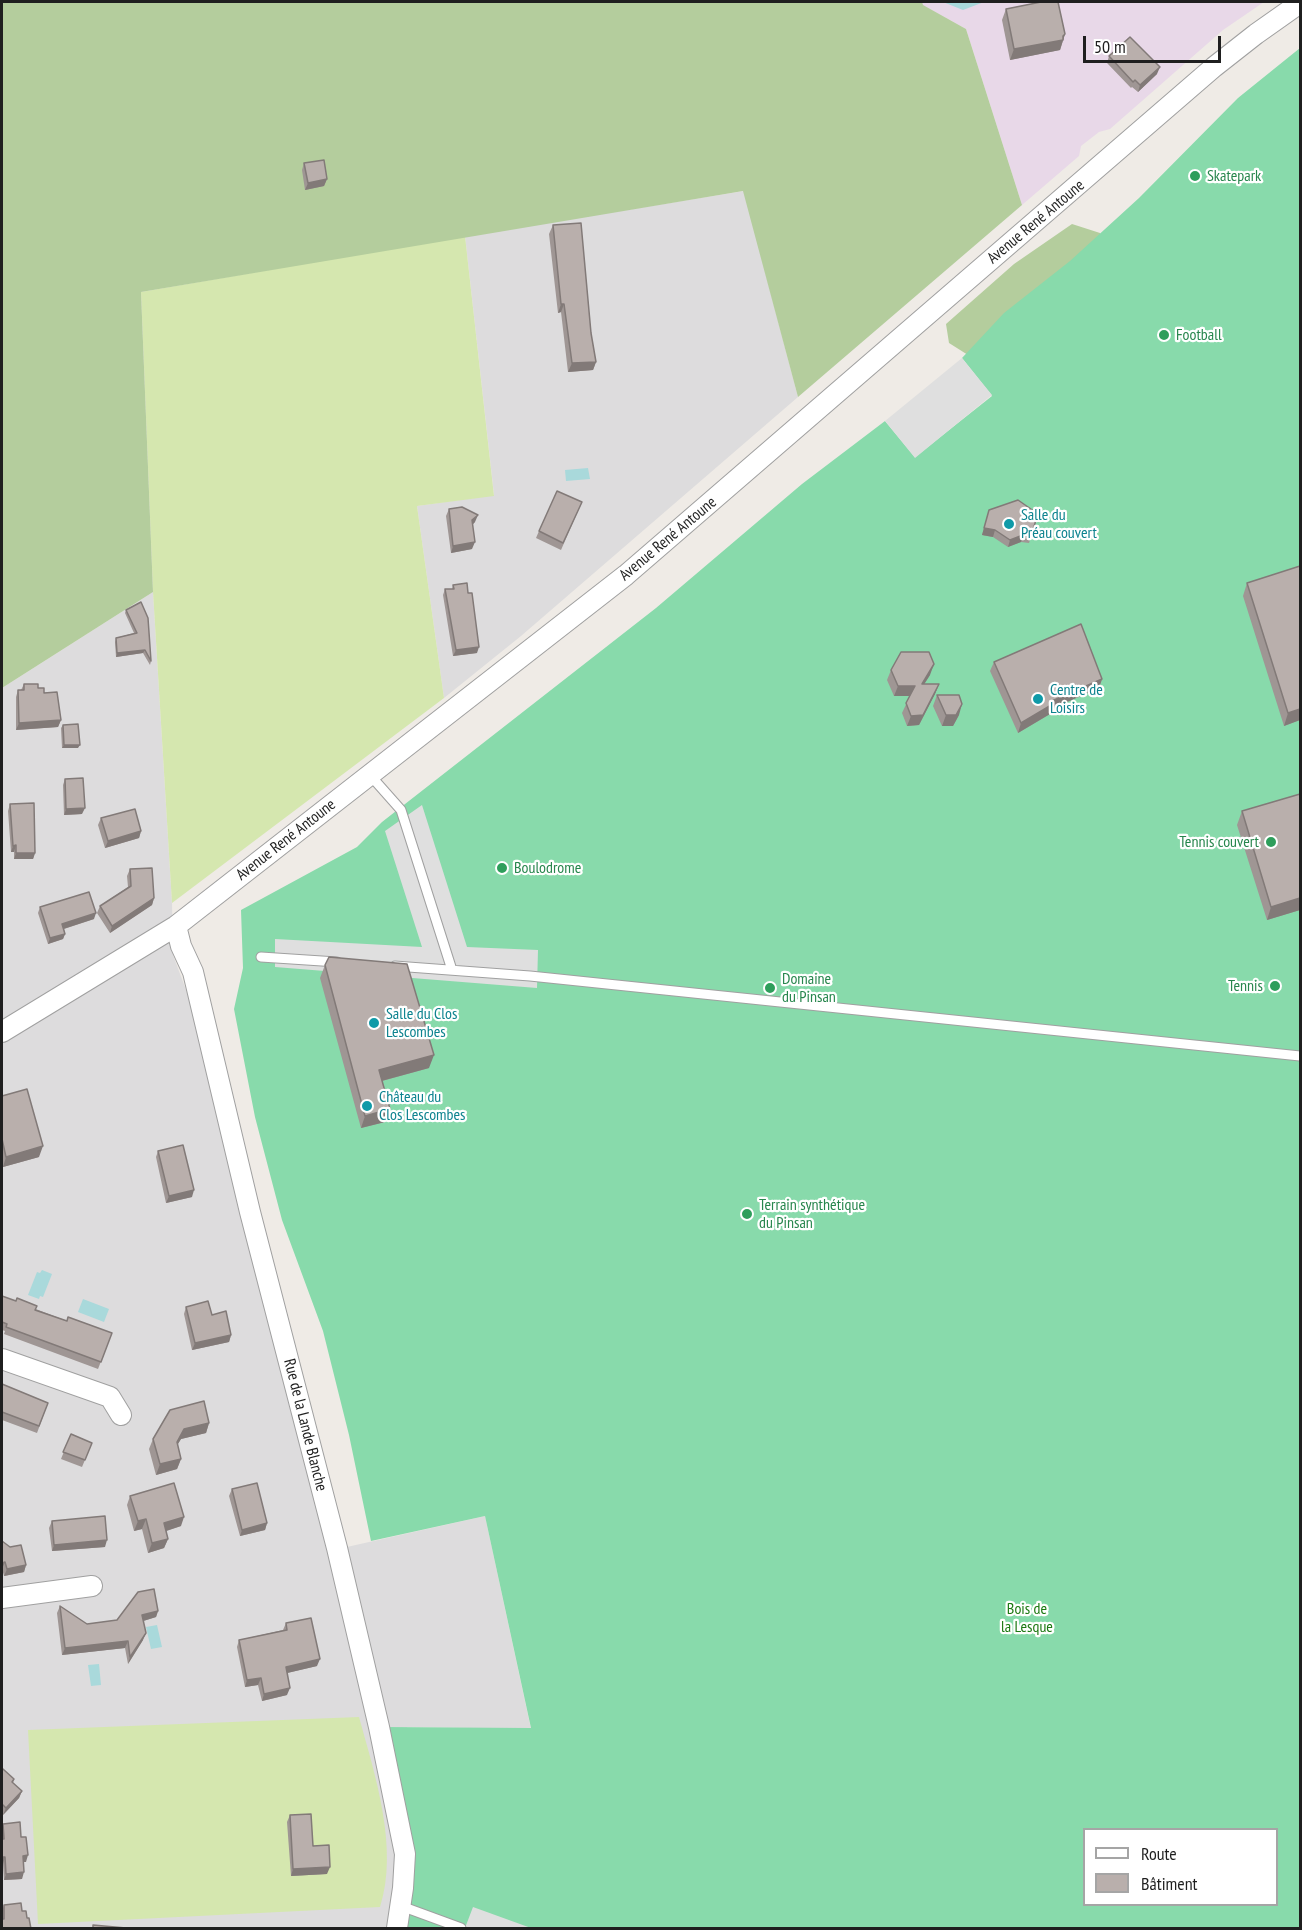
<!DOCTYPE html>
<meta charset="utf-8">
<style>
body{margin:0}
#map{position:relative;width:1302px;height:1930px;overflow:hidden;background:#efebe6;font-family:"PT Sans Narrow",sans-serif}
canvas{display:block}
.frame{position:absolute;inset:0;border:3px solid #1f1f1f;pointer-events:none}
.legend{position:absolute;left:1083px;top:1828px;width:195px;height:78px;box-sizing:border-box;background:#fff;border:2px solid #a5a5a5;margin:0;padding:8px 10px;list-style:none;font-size:18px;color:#1f1f1f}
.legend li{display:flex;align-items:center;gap:12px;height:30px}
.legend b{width:30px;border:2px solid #a5a5a5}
.scale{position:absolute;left:1083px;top:36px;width:138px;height:27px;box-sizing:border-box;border:3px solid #1f1f1f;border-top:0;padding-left:8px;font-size:18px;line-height:21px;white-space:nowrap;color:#1f1f1f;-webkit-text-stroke:4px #fff;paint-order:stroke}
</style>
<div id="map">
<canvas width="1302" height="1930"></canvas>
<div class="frame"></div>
<ul class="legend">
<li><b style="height:8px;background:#fff"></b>Route</li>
<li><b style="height:16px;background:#b9afac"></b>Bâtiment</li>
</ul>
<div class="scale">50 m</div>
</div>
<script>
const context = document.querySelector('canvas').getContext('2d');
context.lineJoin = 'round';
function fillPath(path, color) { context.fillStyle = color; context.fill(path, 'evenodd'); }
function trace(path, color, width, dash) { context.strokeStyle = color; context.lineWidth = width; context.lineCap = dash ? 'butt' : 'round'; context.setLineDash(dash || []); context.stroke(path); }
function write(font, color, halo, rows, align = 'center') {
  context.font = font + ' "PT Sans Narrow",sans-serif'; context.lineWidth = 4.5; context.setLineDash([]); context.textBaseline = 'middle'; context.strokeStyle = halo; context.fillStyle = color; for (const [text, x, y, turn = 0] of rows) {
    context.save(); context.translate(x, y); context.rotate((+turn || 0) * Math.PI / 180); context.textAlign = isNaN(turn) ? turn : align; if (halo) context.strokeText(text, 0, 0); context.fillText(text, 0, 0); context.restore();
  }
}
fillPath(new Path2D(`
 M744,191L798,397L521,636L444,698L417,506L494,495L465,236Z
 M153,592L172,903L173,955L189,998L329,1551L485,1516L531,1729L407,1727L405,1854L397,1928H2V688Z`), '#dddcdd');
fillPath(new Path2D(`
 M922,2H1264L1223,30L1110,129L1099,132L1081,146L1079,156L1022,205L966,29L922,5Z`), '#e8d8e8');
fillPath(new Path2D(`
 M465,236L494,496L417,506L444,698L172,903L153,592L141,292Z
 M359,1717C375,1775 399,1848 380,1907L38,1924L28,1730Z`), '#d5e7af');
fillPath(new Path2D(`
 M2,2H922L923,5L966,29L1022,205L798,397L743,191L141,292L153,592L2,688Z
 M1072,224L1100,233L1119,260L997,396L968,355L949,343L946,324L1014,264Z`), '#b4cd9d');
fillPath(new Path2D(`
 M1300,48V1928H397L405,1854L379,1727L531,1728L485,1516L371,1541L349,1435L323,1331L282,1220L255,1117L234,1009L243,968L241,910L357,847L382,822L656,608L802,484L885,421L915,457L992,396L962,358L1004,313L1070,261L1139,198L1238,98ZM1084,1830H1276V1904H1084Z`), '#88daab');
fillPath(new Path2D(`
 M962,358L992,395L915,458L885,421Z
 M422,805L467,947L538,950L537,988L275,967V939L422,947L385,831Z
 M473,1907L531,1928H465Z`), '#dfdfdf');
fillPath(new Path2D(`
 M943,2H984L963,10Z
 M588,468L590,479L566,481L565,470Z
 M42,1270L52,1274L43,1297L40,1296L39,1299L28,1295L37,1272L40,1273Z
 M83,1299L109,1309L104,1322L78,1312Z
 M157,1625L162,1647L151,1649L146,1627Z
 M99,1664L101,1685L91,1686L88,1665Z`), '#a9d9db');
const lane = new Path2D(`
 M370,775L401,810L452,970
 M261,957L337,962
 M395,966L530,976L1300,1056
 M401,1906L461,1928`);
const street = new Path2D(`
 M176,926L181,946L193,972L250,1212L337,1548L379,1727L405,1854L403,1888L397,1928
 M2,1032L176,926L626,575L1214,67L1256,34L1300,3
 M2,1359L110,1397L121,1415
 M2,1598L92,1586`);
trace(lane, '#a0a0a0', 11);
trace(street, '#a0a0a0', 22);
trace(lane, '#fff', 9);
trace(street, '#fff', 20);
fillPath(new Path2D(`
 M1006,9L1065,34L1060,50L1010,60L1002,20Z
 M1109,56L1157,74L1138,92L1132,87L1131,88L1107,63Z
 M304,163L327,179L324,186L305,190L302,170Z
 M553,225L591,333L596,362L593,370L568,372L561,312L558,313L549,234Z
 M582,502L561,550L536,538L539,531Z
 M449,509L475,522L473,524L472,549L451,553L446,516Z
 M989,510L1038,514L1029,543L1021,542L1008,547L993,537L982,535Z
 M1300,566V720L1284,726L1243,596L1247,583Z
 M453,585L468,593L477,653L453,656L443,595L445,589H452Z
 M126,610L151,661L150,665L143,653L116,657L115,642L116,638L134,633L125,613Z
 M994,662L1102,679L1099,688L1051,709L1050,714L1018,733L990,671Z
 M891,670L930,675L924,684H939L935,694L919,725L907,726L902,713L910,696H894L887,680Z
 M24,684L38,688L44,693L61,720L58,727L16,730V697L18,690H21Z
 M937,695L959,715L953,726H942L933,706Z
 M63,725L78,748H62L61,728Z
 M65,779L82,814L64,815L63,785Z
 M1300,794V910L1267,920L1237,825L1242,811Z
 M10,804L35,853L33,859H14V852H11L8,811Z
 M101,818L141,831L139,838L105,848L98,825Z
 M130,869L154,898L152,905L110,933L97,913L100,906L128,887L127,876Z
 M40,907L94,919L64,929L65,934L63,939L48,944L38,913Z
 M325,965L429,1068L382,1081L385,1122L361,1128L320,978Z
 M2,1096L39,1157L3,1167L2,1163Z
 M158,1151L192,1197L166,1203L156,1157Z
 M2,1296L67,1321L112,1333L98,1369L4,1334L5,1331L2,1330Z
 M186,1307L212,1315L231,1335L229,1342L192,1350L184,1314Z
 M2,1384L48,1403L37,1433L2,1420Z
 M209,1423L206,1433L181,1439L177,1445L181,1459L177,1469L156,1475L149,1449L153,1439Z
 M71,1434L92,1443L82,1467L61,1459Z
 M232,1489L267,1523L265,1530L240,1536L229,1496Z
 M130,1496L181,1526L166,1531L168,1539L164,1548L148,1553L142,1529L134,1531L127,1505Z
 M52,1521L105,1547L52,1551L49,1528Z
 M2,1541L26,1565L24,1572L4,1576L2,1569Z
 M60,1606L87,1624L117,1620L158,1611L156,1617L143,1621V1640L128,1664L125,1648L62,1655L57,1613Z
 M286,1623L317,1666L287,1673V1695L262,1701L258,1685L245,1687L237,1647L239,1640L283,1630Z
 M2,1771L14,1779L13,1783L22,1791L19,1798L3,1815L2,1813Z
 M290,1815L313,1846L327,1874L291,1876L287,1822Z
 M3,1824L21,1837L26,1862H23L22,1879L4,1880L3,1864H2V1828Z
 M4,1905L22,1911L27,1918L2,1929V1911Z`), '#9f9694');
fillPath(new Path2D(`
 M1065,34L1060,50L1010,60L1014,49L1063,36Z
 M1160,67L1157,74L1138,92L1140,85Z
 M327,179L324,186L305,190L308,183Z
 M561,304H564L561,312L558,313Z
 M596,362L593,370L568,372L572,363Z
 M478,515L475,522L470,527L472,520Z
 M984,528L995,530L993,537L982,535Z
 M1023,535L1021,542L1008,547L1010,540Z
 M475,542L472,549L451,553L453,546Z
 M479,647L477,653L453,656L456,650Z
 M145,650L143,653L116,657L117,653Z
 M934,664L930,675L918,694L922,684Z
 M1102,679L1099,688L1051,709L1050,714L1018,733L1021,723L1052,701Z
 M939,684L935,694L919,725L907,726L911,716Z
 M898,686H915L912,696H894Z
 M962,704L959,715L953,726H942L946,715Z
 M1300,709V720L1284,726L1288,713Z
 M61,720L58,727L16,730L19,723Z
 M64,745H80L78,748H62Z
 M85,808L82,814L64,815L66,809Z
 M141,831L139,838L105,848L108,841Z
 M16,845L14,852H11L13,846Z
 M16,853H35L33,859H14Z
 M154,898L152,905L110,933L112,926Z
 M1300,898V910L1267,920L1271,907Z
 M96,913L94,919L60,930L62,924Z
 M65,934L63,939L48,944L50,938Z
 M434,1055L429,1068L374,1083L379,1070Z
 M390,1109L385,1122L361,1128L365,1116Z
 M43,1146L39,1157L3,1167L6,1157Z
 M194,1190L192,1197L166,1203L169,1196Z
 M231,1335L229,1342L192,1350L195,1343Z
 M209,1423L206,1433L181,1439L173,1452L177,1442L184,1429Z
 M181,1459L177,1469L156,1475L160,1464Z
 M184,1517L181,1526L160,1533L164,1523Z
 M146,1519L142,1529L134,1531L138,1521Z
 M267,1523L265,1530L240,1536L242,1530Z
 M168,1539L164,1548L148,1553L152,1543Z
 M107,1540L105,1547L52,1551L54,1545Z
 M5,1562L2,1569V1570V1563Z
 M26,1565L24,1572L4,1576L7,1569Z
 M158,1611L156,1617L140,1622L142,1615Z
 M146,1633L143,1640L128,1664L130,1657Z
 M128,1641L125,1648L62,1655L65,1648Z
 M320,1659L317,1666L283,1674L286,1667Z
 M261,1678L258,1685L245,1687L247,1680Z
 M290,1688L287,1695L262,1701L264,1694Z
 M22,1791L19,1798L3,1815L6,1808Z
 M28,1855L26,1862H20L23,1856Z
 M2,1857H5L3,1864H2Z
 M330,1867L327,1874L291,1876L293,1869Z
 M24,1872L22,1879L4,1880L6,1874Z`), '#827a78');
const building = new Path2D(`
 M1041,2H1058L1065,34L1063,36V40L1014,49L1006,9Z
 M1130,37L1160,67L1140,85L1135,80L1133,82L1109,56Z
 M324,160L327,179L308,183L304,163Z
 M581,223L591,333L596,362L572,363L564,304H561L553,225Z
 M557,491L582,502L563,543L539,531Z
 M1018,500L1038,514L1031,536L1023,535L1010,540L995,530L984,528L989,510Z
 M462,507L478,515L472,520L475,542L453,546L449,509Z
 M1300,566V709L1288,713L1247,583Z
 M467,583L468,593H472L479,647L456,650L445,589H454L453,585Z
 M141,602L148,618L151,661L145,650L117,653L116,638L137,633L126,610Z
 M1081,624L1102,679L1052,701L1053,704L1021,723L994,662Z
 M901,652H929L934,664L922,684H939L923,715L911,716L906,703L915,686H898L891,670Z
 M24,684H38V688H44V693L57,692L61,720L19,723L18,690H24Z
 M937,695H959L962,704L956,715H946Z
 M78,724L80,745H64L63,725Z
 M83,778L85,808L66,809L65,779Z
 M1300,794V898L1271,907L1242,811Z
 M34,803L35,853H16V845L13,846L10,804Z
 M135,809L141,831L108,841L101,818Z
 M152,868L154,898L112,926L100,906L131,886L130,869Z
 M89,892L96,913L62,924L65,934L50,938L40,907Z
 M329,957L407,964L434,1055L379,1070L390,1109L365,1116L325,965Z
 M27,1089L43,1146L6,1157L2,1139V1096Z
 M183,1145L194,1190L169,1196L158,1151Z
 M2,1296L16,1301L17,1298L37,1306L35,1310L67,1321L68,1317L112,1333L101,1362L6,1327L7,1324L2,1322Z
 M208,1301L212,1315L226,1311L231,1335L195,1343L186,1307Z
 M2,1384L48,1403L39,1426L2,1412Z
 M204,1401L209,1423L184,1429L177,1442L181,1459L160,1464L153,1439L170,1410Z
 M71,1434L92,1443L85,1460L63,1452Z
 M174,1483L184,1517L164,1523L168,1539L152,1543L146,1519L138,1521L130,1496Z
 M257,1483L267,1523L242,1530L232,1489Z
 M105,1516L107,1540L54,1545L52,1521Z
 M2,1541L10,1547L21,1545L26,1565L7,1569L5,1562L2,1563Z
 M154,1589L158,1611L142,1615L146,1633L130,1657L128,1641L65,1648L60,1606L87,1624L117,1620L138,1592Z
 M311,1618L320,1659L286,1667L290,1688L264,1694L261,1678L247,1680L239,1640L287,1630L286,1623Z
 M3,1769L14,1779L12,1782L22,1791L6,1808L2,1804V1771Z
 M311,1814L313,1846L329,1845L330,1867L293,1869L290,1815Z
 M20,1822L21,1837H26L28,1855L23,1856L24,1872L6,1874L5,1857H2V1839H4L3,1824Z
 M21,1903L22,1911H26L27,1918H29L31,1929H2V1919H4V1905Z
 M93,1925L126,1928V1929H93Z`);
fillPath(building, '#b9afac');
trace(building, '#827a78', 1.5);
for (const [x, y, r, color] of [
 [1195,176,6,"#2e9e5b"],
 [1164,335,6,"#2e9e5b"],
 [1009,524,6,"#0f9aa8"],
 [1038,699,6,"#0f9aa8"],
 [1271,842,6,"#2e9e5b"],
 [502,868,6,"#2e9e5b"],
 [1275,986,6,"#2e9e5b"],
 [770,988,6,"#2e9e5b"],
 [374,1023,6,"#0f9aa8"],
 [367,1106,6,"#0f9aa8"],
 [747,1214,6,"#2e9e5b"]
]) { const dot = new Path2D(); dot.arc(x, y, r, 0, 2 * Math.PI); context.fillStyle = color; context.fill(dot); trace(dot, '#fff', 2); }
write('16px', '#27864d', '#fff', [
 ["Skatepark",1207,176],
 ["Football",1176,335],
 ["Tennis couvert",1259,842,"right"],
 ["Boulodrome",514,868],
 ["Domaine",782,979],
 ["du Pinsan",782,997],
 ["Tennis",1263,986,"right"],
 ["Terrain synthétique",759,1205],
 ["du Pinsan",759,1223]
], 'left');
write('16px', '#1f1f1f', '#fff', [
 ["Avenue René Antoune",1036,222,-40],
 ["Avenue René Antoune",668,539,-40],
 ["Avenue René Antoune",286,840,-38],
 ["Rue de la Lande Blanche",305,1425,76]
]);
write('16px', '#0d838f', '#fff', [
 ["Salle du",1021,515],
 ["Préau couvert",1021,533],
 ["Centre de",1050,690],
 ["Loisirs",1050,708],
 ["Salle du Clos",386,1014],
 ["Lescombes",386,1032],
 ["Château du",379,1097],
 ["Clos Lescombes",379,1115]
], 'left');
write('16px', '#1c7912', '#fff', [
 ["Bois de",1027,1609],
 ["la Lesque",1027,1627]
]);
</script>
